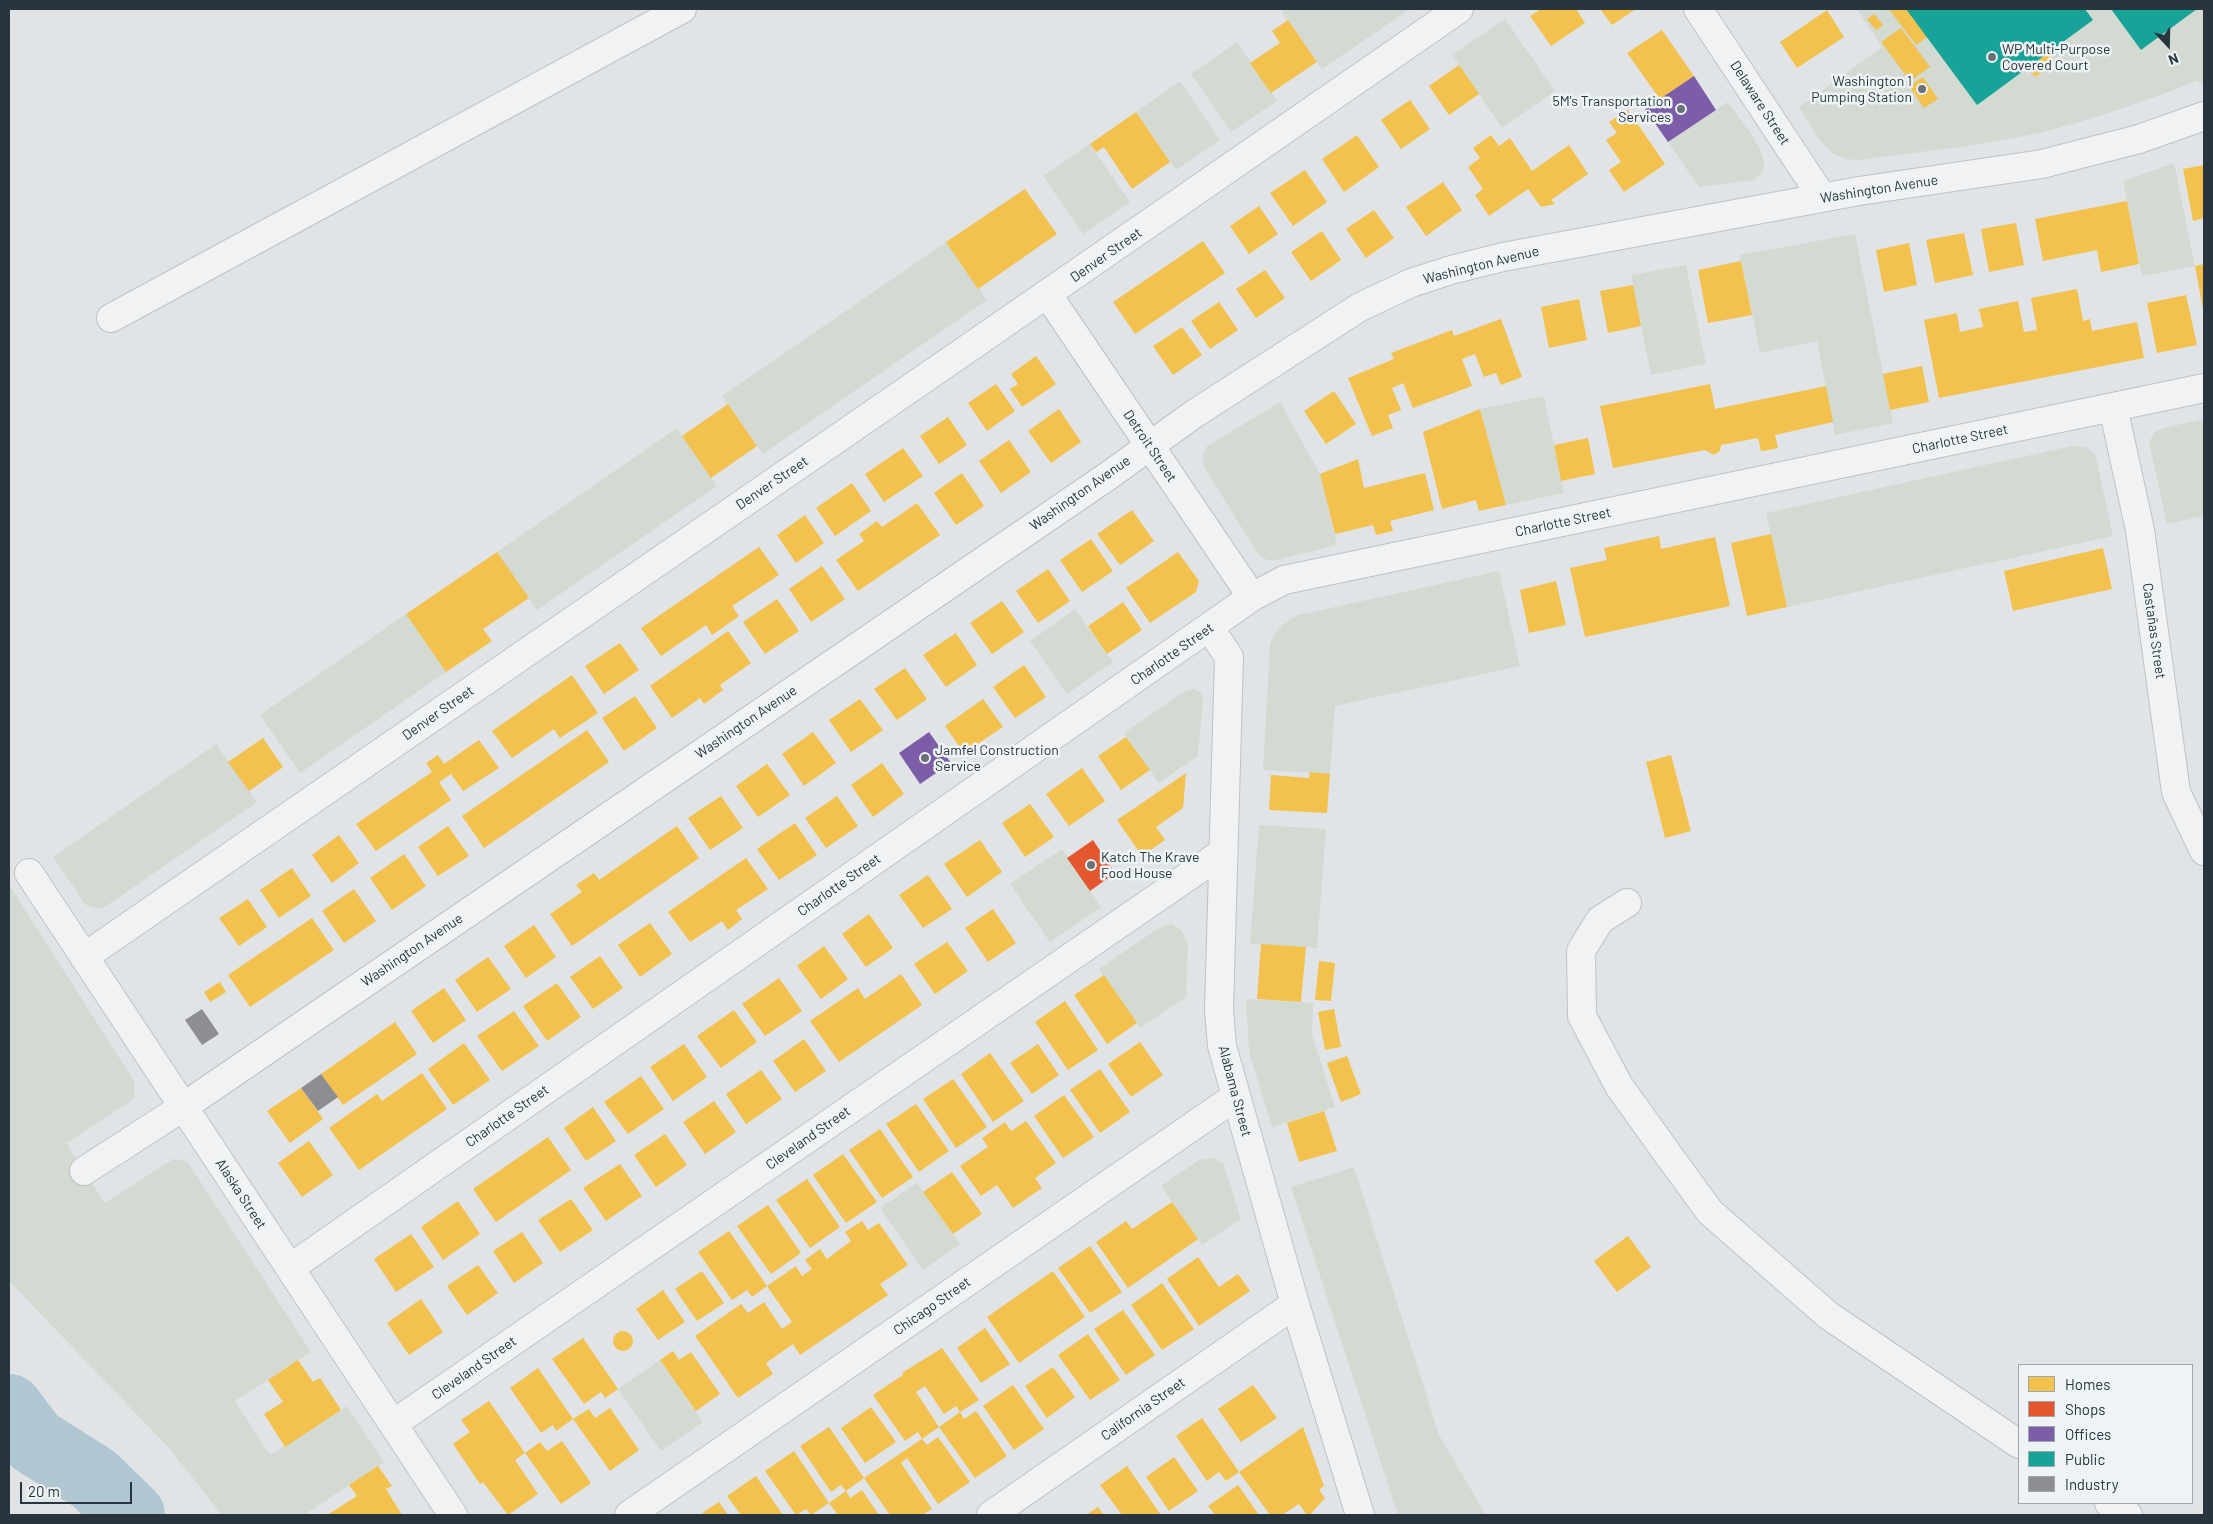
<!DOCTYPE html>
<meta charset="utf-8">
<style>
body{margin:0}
#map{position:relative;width:2213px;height:1524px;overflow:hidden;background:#e1e4e6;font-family:Barlow,sans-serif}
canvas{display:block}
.frame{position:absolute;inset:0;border:10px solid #28353e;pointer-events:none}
.legend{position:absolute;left:2018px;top:1364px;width:175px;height:140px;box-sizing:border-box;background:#eef3f5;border:1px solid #9fa7ac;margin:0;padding:6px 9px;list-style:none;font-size:15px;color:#28353e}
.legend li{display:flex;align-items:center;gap:10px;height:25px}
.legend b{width:25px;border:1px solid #9fa7ac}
.north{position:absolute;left:2143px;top:20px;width:50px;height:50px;-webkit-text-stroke:4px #eef3f5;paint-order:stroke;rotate:159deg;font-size:14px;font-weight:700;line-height:20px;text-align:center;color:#28353e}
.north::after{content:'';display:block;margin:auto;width:18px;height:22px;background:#28353e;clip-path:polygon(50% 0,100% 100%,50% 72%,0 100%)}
.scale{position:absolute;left:20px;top:1482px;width:112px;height:22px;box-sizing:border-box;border:2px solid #28353e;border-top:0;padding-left:6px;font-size:15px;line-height:18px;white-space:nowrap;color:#28353e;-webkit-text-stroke:4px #eef3f5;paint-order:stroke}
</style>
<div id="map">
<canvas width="2213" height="1524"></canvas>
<div class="frame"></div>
<ul class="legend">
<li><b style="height:14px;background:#f2c14e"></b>Homes</li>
<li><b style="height:14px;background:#e4572e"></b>Shops</li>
<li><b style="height:14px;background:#7b5ea7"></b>Offices</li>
<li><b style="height:14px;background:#17a398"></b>Public</li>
<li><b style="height:14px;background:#8d8d92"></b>Industry</li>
</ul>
<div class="north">N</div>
<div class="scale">20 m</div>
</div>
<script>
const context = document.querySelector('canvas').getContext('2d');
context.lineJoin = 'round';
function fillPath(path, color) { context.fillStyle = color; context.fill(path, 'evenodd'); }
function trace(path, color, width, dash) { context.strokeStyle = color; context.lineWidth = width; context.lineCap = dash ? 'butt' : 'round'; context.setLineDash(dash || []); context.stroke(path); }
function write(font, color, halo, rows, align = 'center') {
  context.font = font + ' Barlow,sans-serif'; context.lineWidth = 5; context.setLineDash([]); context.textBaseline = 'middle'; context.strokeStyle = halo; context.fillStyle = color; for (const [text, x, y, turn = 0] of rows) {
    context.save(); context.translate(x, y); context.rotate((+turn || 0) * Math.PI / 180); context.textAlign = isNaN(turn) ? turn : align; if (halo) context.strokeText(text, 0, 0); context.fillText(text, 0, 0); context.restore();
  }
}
fillPath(new Path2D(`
 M1286,9H1410L1322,69L1282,12Z
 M1857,9H2204V85L2197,81C2145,101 2093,120 2039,133C1980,146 1919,152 1859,160C1824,160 1816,133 1799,107L1882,47Z
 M1505,19L1555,91L1502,128L1452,55Z
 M1237,42L1277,101L1231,132L1191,74Z
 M1180,81L1220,140L1176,170L1136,112Z
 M1728,102C1738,117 1764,147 1764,164C1764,172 1759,176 1754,180L1699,187L1668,142Z
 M1090,144L1130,202L1083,234L1043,176Z
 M2174,163L2195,266L2142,276L2123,181Z
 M1855,234L1893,423L1835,435L1817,341L1760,353L1740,255Z
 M946,242L987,300L763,454L722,396Z
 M1686,265L1706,364L1651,375L1631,275Z
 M1544,396L1564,493L1506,505L1480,409Z
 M1280,402L1320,474L1337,545L1276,560H1267L1258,554L1203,465V455L1207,446Z
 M2204,419V516L2167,524L2149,442L2155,432L2164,428Z
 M677,428L717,486L537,610L497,552Z
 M2072,446L2086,447L2095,453L2113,536L1787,607L1766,513Z
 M1499,571L1520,666L1335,706L1330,774L1263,770L1270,644C1276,629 1284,623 1298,615Z
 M1075,609L1113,662L1067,694L1030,641Z
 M406,614L446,672L300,773L260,715Z
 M1193,689L1200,692L1203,698L1198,756L1159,783L1124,733L1185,691Z
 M216,744L257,802L102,909L86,905L53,857Z
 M1259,825L1326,829L1317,948L1250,944Z
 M1062,849L1101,907L1050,942L1010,884Z
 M10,886L134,1081L135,1098L67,1143L71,1151L105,1203L173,1159L187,1161L311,1352L235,1401L270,1455L347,1406L384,1462L308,1512L309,1515H222L169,1448L9,1281Z
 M1172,924L1182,931L1188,946L1186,997L1140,1028L1099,969L1160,927Z
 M1246,999L1313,1003L1312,1035L1335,1107L1272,1127L1249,1052Z
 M1213,1158L1223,1163L1241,1219L1202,1245L1161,1186L1199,1160Z
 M1354,1167L1439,1435L1486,1515H1398L1291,1187Z
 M917,1183L960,1244L923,1270L880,1208Z
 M660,1360L703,1422L661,1451L618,1389Z`), '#d3dad1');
fillPath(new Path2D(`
 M1541,9H1576L1585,23L1551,46L1530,16Z
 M1600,9H1636L1612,25Z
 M1889,9H1906L1927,37L1916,45Z
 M1827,10L1844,37L1797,68L1780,42Z
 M1874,14L1883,25L1876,30L1867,19Z
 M1288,20L1317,62L1271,93L1250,63L1280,43L1272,31Z
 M1901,28L1930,67L1910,81L1881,42Z
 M1662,30L1694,76L1660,99L1627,53Z
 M2048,53L2056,63L2035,77L2028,68Z
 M1459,65L1479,94L1449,115L1429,86Z
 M1923,77L1938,99L1924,108L1909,86Z
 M1410,100L1430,129L1401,149L1381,120Z
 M1628,110L1665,164L1624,192L1609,170L1621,162L1606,140L1617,133L1609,122Z
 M1136,112L1170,162L1132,189L1104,147L1096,152L1090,144Z
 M1357,135L1379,167L1344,192L1322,159Z
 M1491,135L1499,146L1510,138L1532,171L1569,145L1588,174L1551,200L1555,204L1541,207L1528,189L1489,216L1475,195L1483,189L1468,167L1480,158L1473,148Z
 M2204,165V218L2193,221L2183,169Z
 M1305,170L1327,202L1293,226L1270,193Z
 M1443,182L1462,210L1426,236L1406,207Z
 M1025,189L1057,234L978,289L946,242Z
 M2127,201L2139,264L2101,272L2097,250L2043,261L2035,219Z
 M1259,206L1278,234L1249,254L1230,226Z
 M1374,210L1394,238L1366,258L1346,229Z
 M2016,223L2024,265L1989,272L1981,229Z
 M1322,231L1341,260L1311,281L1291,252Z
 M1964,233L1973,275L1935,283L1926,240Z
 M1203,241L1225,273L1135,334L1113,302Z
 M1909,243L1917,285L1884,292L1876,250Z
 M1741,261L1752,315L1708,323L1698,270Z
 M2204,264V309H2203L2195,266Z
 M1265,270L1285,298L1256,318L1236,289Z
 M1633,285L1641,326L1608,333L1600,291Z
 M2077,289L2083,321L2090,319L2092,331L2137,322L2144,358L1939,398L1924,320L1957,313L1960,332L1983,327L1979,309L2018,301L2024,332L2037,330L2031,298Z
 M2186,295L2197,345L2157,353L2147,303Z
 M1579,299L1587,340L1549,348L1541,307Z
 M1219,302L1238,330L1210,349L1191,321Z
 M1501,319L1522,377L1501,385L1496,373L1484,377L1475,354L1462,359L1472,386L1413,408L1403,383L1392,388L1401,410L1388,415L1393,428L1372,436L1348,378L1394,359L1391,353L1452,330L1454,336Z
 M1182,327L1202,355L1173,375L1153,346Z
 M1036,356L1056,384L1022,407L1010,389L1018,384L1011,374Z
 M1922,366L1929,402L1890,410L1883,374Z
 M996,384L1015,411L987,431L968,403Z
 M1710,384L1715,409L1826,386L1833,422L1775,435L1778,448L1769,450L1761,451L1758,438L1721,445L1720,451L1714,455L1705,450L1613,468L1600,406Z
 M1334,391L1356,424L1326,444L1304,411Z
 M728,404L757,446L711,478L682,436Z
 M1059,409L1081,442L1051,463L1028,431Z
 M1480,409L1506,505L1479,511L1476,500L1442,509L1423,432Z
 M948,417L967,445L939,464L920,436Z
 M1588,438L1595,474L1561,481L1554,445Z
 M1009,440L1031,472L1001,493L979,461Z
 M903,448L923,476L884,502L865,474Z
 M1358,459L1364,488L1425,473L1434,510L1390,521L1393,531L1376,535L1373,525L1335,534L1320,474Z
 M962,473L984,506L956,525L934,493Z
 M852,483L871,511L835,536L816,508Z
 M917,503L940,535L858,591L836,560L864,541L859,534L877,521L882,527Z
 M1132,510L1154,541L1120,565L1097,534Z
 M805,515L824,543L796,563L777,535Z
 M1771,534L1787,607L1747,616L1731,543Z
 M1659,536L1661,549L1715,537L1730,606L1585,637L1570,568L1607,560L1604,548Z
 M1091,539L1113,571L1082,592L1060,560Z
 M759,547L779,575L732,606L739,616L712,635L706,625L661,656L641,628Z
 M2103,548L2112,589L2013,611L2004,571Z
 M497,552L529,598L483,629L492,641L446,672L406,614Z
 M1178,552L1199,581L1196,592L1150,623L1126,588Z
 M822,566L845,599L811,622L789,589Z
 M1048,569L1070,601L1038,623L1016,591Z
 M1556,581L1566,625L1529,633L1520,590Z
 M777,599L799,631L765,654L743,622Z
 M1002,601L1024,632L992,654L970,623Z
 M1123,602L1142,630L1107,654L1088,626Z
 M728,631L751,663L720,685L723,690L704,704L700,698L672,718L650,686Z
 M956,633L977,665L946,687L923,655Z
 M620,643L639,670L604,694L585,666Z
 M1024,665L1046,697L1015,718L993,687Z
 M905,668L927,699L897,720L874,689Z
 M572,675L598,713L560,738L554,729L512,758L492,731Z
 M635,696L657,728L624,751L602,718Z
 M860,699L883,730L851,752L829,720Z
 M983,699L1003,727L964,753L945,726Z
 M587,730L609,762L484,848L462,816Z
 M813,732L836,763L804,786L782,754Z
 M1126,737L1150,770L1121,790L1098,756Z
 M263,738L283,767L249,791L228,762Z
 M479,740L499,768L463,791L451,774L439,782L451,800L376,851L356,824L432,772L426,763L438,755L444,764Z
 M1671,755L1691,831L1665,838L1646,762Z
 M882,763L904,794L873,817L851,785Z
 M767,764L790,795L758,817L736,786Z
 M1082,768L1105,801L1069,826L1046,794Z
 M1310,772L1330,774L1327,813L1269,810L1271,775L1309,778Z
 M1186,773L1183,808L1156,827L1165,840L1142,856L1117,820Z
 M721,796L743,828L710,850L688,818Z
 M837,796L858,826L826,848L805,818Z
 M1030,804L1054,837L1025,857L1002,823Z
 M795,823L817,855L779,880L757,849Z
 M448,826L469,856L438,876L418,847Z
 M677,826L699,858L572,946L550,914L582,892L576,885L594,873L599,880Z
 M339,835L359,863L332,883L312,855Z
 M980,840L1002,872L967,897L944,864Z
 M404,854L426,886L392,910L370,878Z
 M746,858L768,889L736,910L742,919L728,930L722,921L690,942L668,912Z
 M292,868L311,896L279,918L260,890Z
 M928,875L952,909L923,928L899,895Z
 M354,889L376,921L344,943L322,911Z
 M248,899L267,927L239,946L219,918Z
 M993,909L1016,943L988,962L965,928Z
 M869,914L893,948L866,967L842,934Z
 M312,918L334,950L250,1007L228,975Z
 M650,923L672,954L640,977L618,945Z
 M534,925L556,957L526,978L504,946Z
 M947,942L968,971L935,994L914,964Z
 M1261,944L1306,947L1301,1002L1257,999Z
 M824,946L848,979L821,999L797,966Z
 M600,956L623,988L593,1009L570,977Z
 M488,957L511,989L477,1012L455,980Z
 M1319,961L1335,963L1331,1001L1315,1000Z
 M901,974L922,1005L839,1062L810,1021L858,988L865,999Z
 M1104,975L1137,1023L1107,1044L1074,995Z
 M779,978L802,1011L765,1036L742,1004Z
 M220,982L226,992L210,1002L204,992Z
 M557,983L581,1017L547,1041L523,1006Z
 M444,988L466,1020L433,1043L411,1011Z
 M1065,1001L1098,1050L1068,1070L1035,1022Z
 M1334,1009L1341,1047L1325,1050L1318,1012Z
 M734,1010L757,1042L721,1068L697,1036Z
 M514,1011L539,1046L502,1071L477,1036Z
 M395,1022L417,1054L343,1105L321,1074Z
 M804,1039L826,1071L795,1092L773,1061Z
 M1140,1042L1163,1075L1131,1097L1108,1064Z
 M464,1043L490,1080L453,1105L428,1069Z
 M684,1044L707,1077L673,1101L650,1067Z
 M1038,1044L1059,1075L1032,1094L1010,1063Z
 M990,1053L1024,1101L993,1122L961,1074Z
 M1347,1056L1361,1094L1341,1102L1327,1063Z
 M1100,1069L1130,1112L1100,1133L1070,1090Z
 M761,1070L782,1099L746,1124L726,1094Z
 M422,1073L447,1109L359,1170L329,1128L377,1094L382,1101Z
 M641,1076L664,1109L628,1134L604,1102Z
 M953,1079L987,1127L956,1148L923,1099Z
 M301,1088L323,1119L290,1143L267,1111Z
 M1064,1095L1094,1137L1063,1158L1034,1116Z
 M714,1101L736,1132L705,1154L683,1122Z
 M916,1104L949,1151L919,1172L886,1124Z
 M593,1107L616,1141L586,1161L564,1128Z
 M1324,1111L1337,1151L1299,1162L1287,1123Z
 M1026,1121L1056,1163L1035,1178L1042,1188L1013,1208L997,1185L981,1196L960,1166L988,1147L982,1138L1005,1122L1011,1131Z
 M880,1129L913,1177L882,1198L849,1150Z
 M665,1134L687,1165L656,1187L634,1155Z
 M548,1137L571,1170L496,1222L473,1189Z
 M309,1141L333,1175L302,1197L278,1163Z
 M843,1154L877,1202L846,1223L813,1175Z
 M620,1164L642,1196L606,1221L583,1188Z
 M952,1172L982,1214L953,1234L923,1192Z
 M807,1179L840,1227L810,1248L776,1200Z
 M571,1199L593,1230L560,1252L538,1220Z
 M458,1201L480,1234L443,1260L421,1227Z
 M1172,1202L1198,1239L1128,1288L1096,1242L1126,1221L1132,1229Z
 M768,1205L801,1253L771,1274L737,1226Z
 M862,1221L868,1230L879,1223L908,1265L880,1284L888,1295L800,1355L793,1344L766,1363L773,1374L738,1398L695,1336L741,1304L748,1313L764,1302L782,1329L792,1322L767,1286L796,1266L802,1276L812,1269L805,1260L820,1249L827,1259L851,1241L845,1232Z
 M729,1231L767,1286L752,1297L747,1290L732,1300L698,1252Z
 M522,1232L543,1263L514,1283L493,1251Z
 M411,1234L434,1267L396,1292L374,1259Z
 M1628,1236L1651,1267L1617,1292L1594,1261Z
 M1090,1246L1122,1292L1090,1313L1058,1268Z
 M1198,1257L1219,1287L1238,1274L1250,1291L1199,1326L1167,1279Z
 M478,1265L498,1293L467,1315L447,1286Z
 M702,1271L724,1303L697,1321L675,1289Z
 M1053,1271L1085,1317L1019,1363L987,1317Z
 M1162,1283L1194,1329L1162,1350L1131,1305Z
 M663,1290L685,1322L658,1340L636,1309Z
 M421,1299L443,1332L409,1355L387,1323Z
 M1123,1310L1155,1355L1126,1375L1094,1329Z
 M985,1328L1010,1364L981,1383L957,1348Z
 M613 1341a10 10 0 1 1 20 0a10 10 0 1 1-20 0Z
 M1088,1334L1120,1380L1090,1400L1058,1355Z
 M583,1338L618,1389L605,1398L601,1392L584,1404L552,1359Z
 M942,1348L979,1400L960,1412L956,1406L944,1414L925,1386L916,1392L939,1427L922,1439L918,1432L905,1441L873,1395L903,1375L902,1373Z
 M673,1351L679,1360L691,1352L720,1394L696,1411L660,1360Z
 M298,1360L313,1382L320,1378L341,1410L285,1447L264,1414L283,1402L268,1380Z
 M1053,1367L1075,1397L1047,1418L1025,1386Z
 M538,1368L573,1419L556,1431L553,1425L541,1433L510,1388Z
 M1013,1385L1044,1429L1014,1450L983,1406Z
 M1253,1385L1277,1418L1241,1442L1218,1409Z
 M489,1401L525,1453L515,1460L538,1494L508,1515L483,1482L480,1484L453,1444L470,1432L461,1420Z
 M871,1407L896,1442L865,1463L841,1428Z
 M610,1408L639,1450L610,1471L573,1419L589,1409L595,1418Z
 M976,1411L1007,1456L975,1478L939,1427L960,1412L964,1419Z
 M1202,1418L1239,1472L1226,1481L1219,1472L1207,1481L1176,1436Z
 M829,1427L864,1478L922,1439L927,1445L938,1437L970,1482L938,1504L907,1458L901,1463L932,1509L922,1515H890L864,1478L846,1491L841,1485L831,1492L800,1446Z
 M1303,1427L1324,1486L1319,1490L1325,1498L1310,1515H1307L1299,1504L1282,1515H1270L1239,1472Z
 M562,1441L591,1483L561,1504L525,1453L540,1442L547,1451Z
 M794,1451L829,1503L811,1515L806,1509L796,1515L765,1471Z
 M1174,1457L1198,1491L1169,1511L1146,1477Z
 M378,1466L392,1486L386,1489L402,1515H327L357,1496L349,1485Z
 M1127,1466L1161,1515H1122L1100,1485Z
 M756,1476L783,1515H741L727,1496Z
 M1238,1485L1259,1515H1215L1208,1506Z
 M862,1490L879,1515H838L829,1503L846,1491L850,1498Z
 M719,1502L728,1515H700L708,1509Z
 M1098,1507L1104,1515H1086Z`), '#f2c14e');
fillPath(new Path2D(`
 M1093,840L1115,873L1090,891L1067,858Z`), '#e4572e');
fillPath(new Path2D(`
 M1694,76L1716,110L1668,142L1645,109Z
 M929,732L951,763L920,784L899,753Z`), '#7b5ea7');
fillPath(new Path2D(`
 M1906,9H2085L2093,20L1977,105Z
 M2111,9H2197L2141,50Z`), '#17a398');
fillPath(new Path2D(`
 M202,1009L219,1034L202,1045L185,1020Z
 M321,1074L338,1097L318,1111L301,1088Z`), '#8d8d92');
trace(new Path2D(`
 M9,1408L34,1441L94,1479L131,1515`), '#b0c6d0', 68);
const minor = new Path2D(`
 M1698,9L1822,197
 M1048,295L1252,597
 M111,318L682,9
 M2113,407L2140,530L2176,792L2204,851
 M1209,627L1229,657L1219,1010L1222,1046L1295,1304L1360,1515
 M29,873L453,1515
 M1627,903L1600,920L1581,951L1582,1016L1619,1086L1667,1153L1710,1212L1829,1316L2019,1444
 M84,957C542,640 1002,327 1459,9
 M84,1171L183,1107L1108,476L1194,414L1360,307L1411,283L1451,270L1503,257L1859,191L2042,164L2139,139L2204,116
 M290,1268L1252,597L1284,580L2204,388
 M393,1424L1222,853
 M2109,1503L2128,1515
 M629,1515L1235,1097
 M991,1515L1295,1304`);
trace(minor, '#bfc2c4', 30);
trace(minor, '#f0f2f3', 28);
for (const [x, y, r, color] of [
 [1992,57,5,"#697279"],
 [1922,89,5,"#697279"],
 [1681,109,5,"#697279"],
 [925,758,5,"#697279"],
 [1091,865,5,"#697279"]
]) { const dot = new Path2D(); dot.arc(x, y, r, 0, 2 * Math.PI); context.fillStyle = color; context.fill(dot); trace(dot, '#eef3f5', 2); }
write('14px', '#28353e', '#eef3f5', [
 ["WP Multi-Purpose",2002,49],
 ["Covered Court",2002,65],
 ["Washington 1",1912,81,"right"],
 ["Pumping Station",1912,97,"right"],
 ["5M's Transportation",1671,101,"right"],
 ["Services",1671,117,"right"],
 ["Jamfel Construction",935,750],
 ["Service",935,766],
 ["Katch The Krave",1101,857],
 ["Food House",1101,873]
], 'left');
write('14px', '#28353e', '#eef3f5', [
 ["Delaware Street",1760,103,57],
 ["Washington Avenue",1879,189,-9],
 ["Denver Street",1106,255,-35],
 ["Washington Avenue",1481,265,-14],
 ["Charlotte Street",1960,439,-12],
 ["Detroit Street",1150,446,56],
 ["Denver Street",772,483,-34],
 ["Washington Avenue",1080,493,-35],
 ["Charlotte Street",1563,522,-12],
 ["Castañas Street",2154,631,82],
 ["Charlotte Street",1172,654,-35],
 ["Denver Street",438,713,-35],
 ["Washington Avenue",746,722,-34],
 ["Charlotte Street",839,885,-35],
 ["Washington Avenue",412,950,-34],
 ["Alabama Street",1235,1091,75],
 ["Charlotte Street",507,1116,-35],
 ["Cleveland Street",808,1138,-35],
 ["Alaska Street",241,1194,57],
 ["Chicago Street",932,1306,-35],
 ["Cleveland Street",474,1368,-35],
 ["California Street",1143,1409,-35]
]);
</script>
